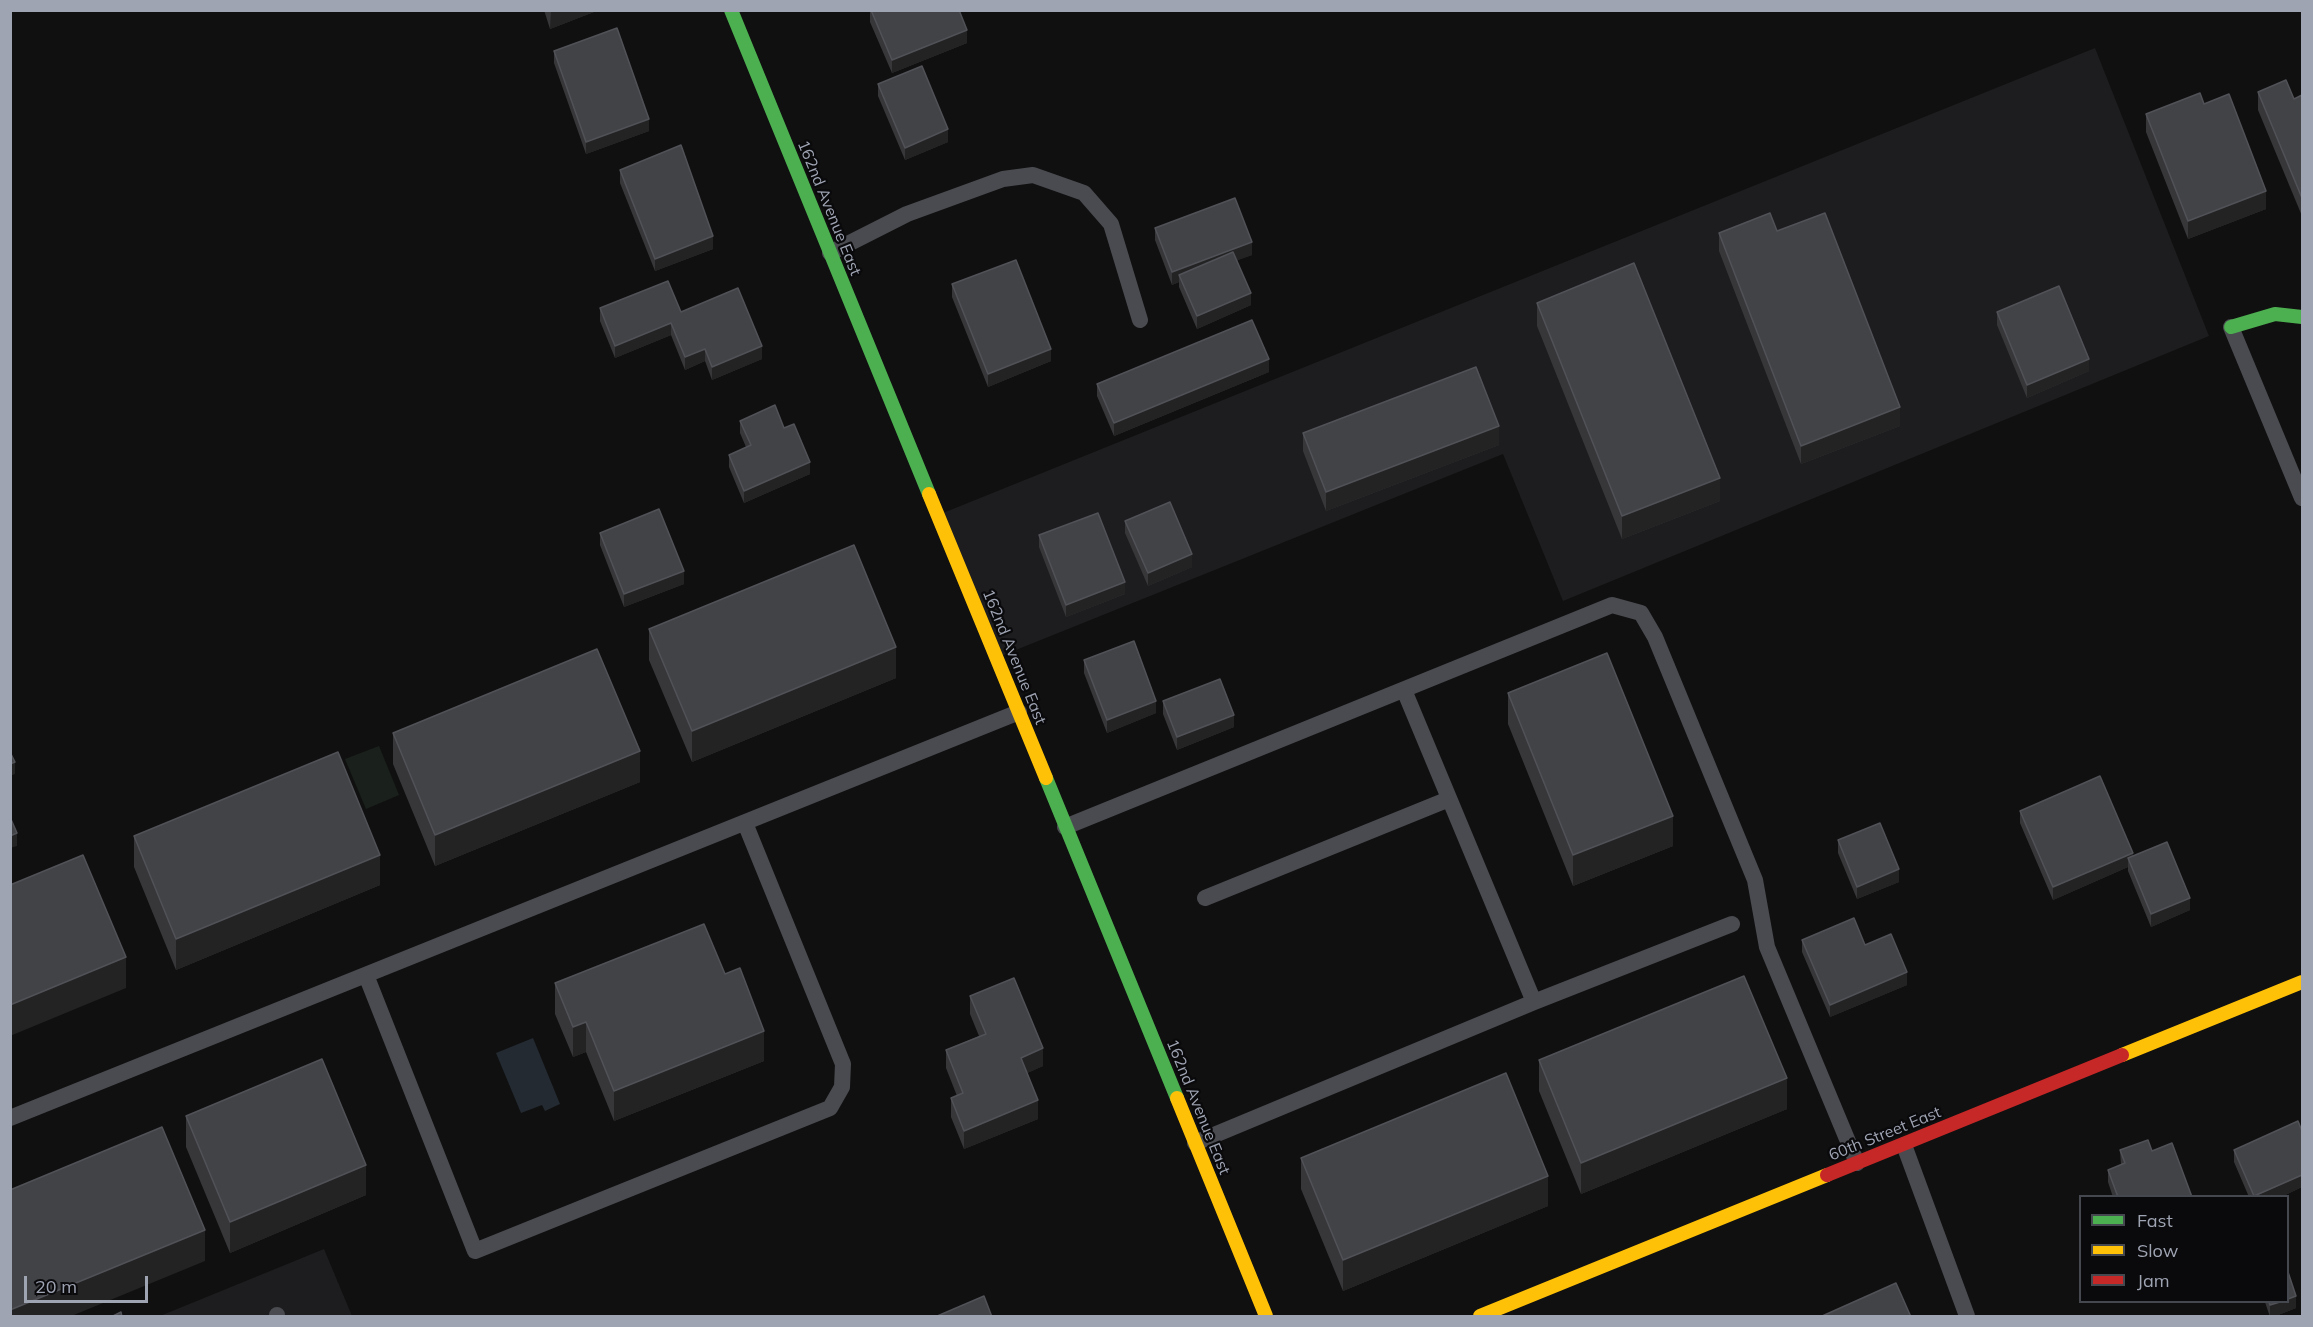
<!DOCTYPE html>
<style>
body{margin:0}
#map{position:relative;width:2313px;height:1327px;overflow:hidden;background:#101010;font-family:Mulish,sans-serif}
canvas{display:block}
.frame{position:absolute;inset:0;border:12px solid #9fa4b3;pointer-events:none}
.legend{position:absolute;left:2079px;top:1195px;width:210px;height:108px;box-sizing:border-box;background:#0a0a0c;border:2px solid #46484f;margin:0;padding:8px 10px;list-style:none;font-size:18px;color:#9fa4b3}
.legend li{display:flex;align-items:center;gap:12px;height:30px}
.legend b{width:30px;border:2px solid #46484f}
.scale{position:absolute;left:24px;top:1276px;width:124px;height:27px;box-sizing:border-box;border:3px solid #9fa4b3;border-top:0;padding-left:8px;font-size:18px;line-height:21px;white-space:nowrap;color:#9fa4b3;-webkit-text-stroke:4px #0a0a0c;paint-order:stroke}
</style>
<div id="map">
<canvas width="2313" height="1327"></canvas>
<div class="frame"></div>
<ul class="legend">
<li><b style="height:8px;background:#4caf50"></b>Fast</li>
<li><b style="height:8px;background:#ffc107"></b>Slow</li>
<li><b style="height:8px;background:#c62828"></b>Jam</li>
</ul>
<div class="scale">20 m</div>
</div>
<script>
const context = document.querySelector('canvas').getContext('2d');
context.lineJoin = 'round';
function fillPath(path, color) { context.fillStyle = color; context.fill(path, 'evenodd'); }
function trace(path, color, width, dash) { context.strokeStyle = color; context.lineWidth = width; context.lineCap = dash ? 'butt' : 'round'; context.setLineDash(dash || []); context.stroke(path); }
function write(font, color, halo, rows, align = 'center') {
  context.font = font + ' Mulish,sans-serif'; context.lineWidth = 4.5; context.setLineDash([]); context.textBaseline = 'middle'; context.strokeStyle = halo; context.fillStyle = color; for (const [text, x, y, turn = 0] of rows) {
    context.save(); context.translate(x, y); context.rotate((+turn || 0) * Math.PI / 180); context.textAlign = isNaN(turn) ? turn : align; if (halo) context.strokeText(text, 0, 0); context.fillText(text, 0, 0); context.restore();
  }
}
fillPath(new Path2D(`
 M2095,48L2209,336L1563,601L1503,454L996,658L938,515Z
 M324,1249L352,1316H160Z`), '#1d1d1f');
fillPath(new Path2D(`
 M379,746L399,795L366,809L345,759Z`), '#1a201b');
fillPath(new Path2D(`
 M533,1038L560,1104L545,1111L542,1105L521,1113L496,1053Z`), '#232a32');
trace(new Path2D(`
 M830,253L907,214L1003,179L1033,175L1084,193L1111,224L1140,320
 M2231,327L2302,498
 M1404,690L1534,1002
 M1065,827L1612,605L1641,613L1655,637L1755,880L1767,947L1857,1163
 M1205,898L1449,799
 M366,975L475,1251L830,1108L842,1087L843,1064L745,823
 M10,1118L1019,712
 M1195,1143L1534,1002L1732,924
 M1904,1145L1967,1316
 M277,1315V1316`), '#4a4b50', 16);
trace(new Path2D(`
 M731,10L929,494
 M2231,327L2275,314L2302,317
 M1046,778L1177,1098`), '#4caf50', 14);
trace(new Path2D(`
 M929,494L1046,778
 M2122,1055L2302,982
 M1177,1098L1266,1316
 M1480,1316L1827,1175`), '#ffc107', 14);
trace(new Path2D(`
 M1827,1175L2122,1055`), '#c62828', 14);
fillPath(new Path2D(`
 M544,10H599L550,29Z
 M870,10L967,43L892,73L870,22Z
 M554,51L649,131L586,154L554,63Z
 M878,84L948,142L905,160L878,96Z
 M2258,92L2294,99L2302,95V216L2258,110Z
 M2204,104L2266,209L2188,239L2146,132V114Z
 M620,170L713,249L655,271L620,183Z
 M1155,228L1252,255L1237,260L1251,305L1197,329L1179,287V282L1172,285L1155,240Z
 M1777,231L1900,426L1801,464L1719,251V233Z
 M952,284L1051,361L988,387L952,297Z
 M1537,303L1720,501L1622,539L1537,326Z
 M600,308L681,312L762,359L712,380L705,361L685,370L671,335L615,358L600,321Z
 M1997,312L2089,371L2027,398L1997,325Z
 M1269,372L1114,436L1097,396V384Z
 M740,421L784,428L810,474L744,503L729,467V455L746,447L740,433Z
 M1303,433L1499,445L1326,511L1303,451Z
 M1125,521L1192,567L1148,586L1125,533Z
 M600,533L684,584L624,607L600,545Z
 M1039,535L1125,594L1066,617L1039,547Z
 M649,629L896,678L692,762L649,660Z
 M1084,660L1156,713L1107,733L1084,673Z
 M1508,693L1673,846L1573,886L1508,724Z
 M1163,701L1234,727L1177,750L1163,714Z
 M393,733L640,782L435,866L393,764Z
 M2020,811L2133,856L2190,910L2151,927L2128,871V867L2053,900L2020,823Z
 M134,836L380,885L176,970L134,867Z
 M1838,840L1899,882L1857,899L1838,853Z
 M1802,940L1865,945L1907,985L1830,1017L1802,952Z
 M725,974L764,1061L614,1121L586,1052L573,1057L555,1014V983Z
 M970,996L1043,1066L1027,1073L1038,1119L964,1149L951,1117V1098L957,1096L946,1068V1050L979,1036L970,1014Z
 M1539,1060L1787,1109L1581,1194L1539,1091Z
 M186,1116L366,1195L230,1253L186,1147Z
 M2302,1131V1187L2281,1197H2249L2234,1162V1150Z
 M2120,1150L2152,1151L2192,1197H2113L2108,1182V1170L2121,1165Z
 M1301,1158L1548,1206L1343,1291L1301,1189Z
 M2265,1302H2288L2296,1308L2273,1317H2270Z`), '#37373a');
fillPath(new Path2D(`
 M551,10H599L550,29Z
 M967,30V43L892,73V60Z
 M649,119V131L586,154V142Z
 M948,129V142L905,160V148Z
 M2266,191V209L2188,239V221Z
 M713,236V249L655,271V259Z
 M1252,242V255L1182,281L1179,275V282L1172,285V272Z
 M1251,293V305L1197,329V316Z
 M671,323V335L615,358V346Z
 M762,346V359L712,380V367Z
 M705,349V361L685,370V357Z
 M1051,349V361L988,387V374Z
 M1269,359V372L1114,436V423Z
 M2089,359V371L2027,398V385Z
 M1900,407V426L1801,464V446Z
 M1499,426V445L1326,511V492Z
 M810,462V474L744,503V491Z
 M1720,478V501L1622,539V516Z
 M1192,554V567L1148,586V573Z
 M684,571V584L624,607V594Z
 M1125,582V594L1066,617V605Z
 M896,647V678L692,762V731Z
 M1156,701V713L1107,733V720Z
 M1234,715V727L1177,750V737Z
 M640,751V782L435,866V835Z
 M15,762V774L10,776V764Z
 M1673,816V846L1573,886V855Z
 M17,833V846L10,848V836Z
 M2133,853V865L2128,858V867L2053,900V887Z
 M380,855V885L176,970V939Z
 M1899,869V882L1857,899V887Z
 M2190,898V910L2151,927V914Z
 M126,957V988L10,1036V1005Z
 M1907,972V985L1830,1017V1005Z
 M586,1022V1052L573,1057V1027Z
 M764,1031V1061L614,1121V1091Z
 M1043,1048V1066L1021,1076V1058Z
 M1787,1078V1109L1581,1194V1163Z
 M1038,1100V1119L964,1149V1131Z
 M366,1165V1195L230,1253V1222Z
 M2302,1175V1187L2281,1197H2254Z
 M1548,1176V1206L1343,1291V1260Z
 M205,1230V1261L69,1317H10V1310Z
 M2296,1296V1308L2273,1317H2270V1305L2280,1302H2288V1299Z`), '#232324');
const building = new Path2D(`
 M871,10H959L967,30L892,60Z
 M617,28L649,119L586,142L554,51Z
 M922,66L948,129L905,148L878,84Z
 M2286,80L2294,99L2302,95V198L2258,92Z
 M2200,93L2204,104L2229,94L2266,191L2188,221L2146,114Z
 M681,145L713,236L655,259L620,170Z
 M1235,198L1252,242L1172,272L1155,228Z
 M1770,213L1777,231L1825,213L1900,407L1801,446L1719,233Z
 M1233,252L1251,293L1197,316L1179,275Z
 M1016,260L1051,349L988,374L952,284Z
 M1634,263L1720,478L1622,516L1537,303Z
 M668,281L681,312L738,288L762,346L712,367L705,349L685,357L671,323L615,346L600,308Z
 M2059,286L2089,359L2027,385L1997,312Z
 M1252,320L1269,359L1114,423L1097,384Z
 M1476,367L1499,426L1326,492L1303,433Z
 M775,405L784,428L794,424L810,462L744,491L729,455L751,445L740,421Z
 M1170,502L1192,554L1148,573L1125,521Z
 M659,509L684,571L624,594L600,533Z
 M1098,513L1125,582L1066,605L1039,535Z
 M854,545L896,647L692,731L649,629Z
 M1134,641L1156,701L1107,720L1084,660Z
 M597,649L640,751L435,835L393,733Z
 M1607,653L1673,816L1573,855L1508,693Z
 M1220,679L1234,715L1177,737L1163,701Z
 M10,752L15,762L10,764Z
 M338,752L380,855L176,939L134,836Z
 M2100,776L2133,853L2053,887L2020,811Z
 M10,817L17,833L10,836Z
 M1880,823L1899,869L1857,887L1838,840Z
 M2167,842L2190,898L2151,914L2128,858Z
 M83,855L126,957L10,1005V885Z
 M1854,918L1865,945L1891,934L1907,972L1830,1005L1802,940Z
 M704,924L725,974L740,968L764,1031L614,1091L586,1022L573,1027L555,983Z
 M1744,976L1787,1078L1581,1163L1539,1060Z
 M1014,978L1043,1048L1021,1058L1038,1100L964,1131L951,1098L963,1093L946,1050L986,1034L970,996Z
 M322,1059L366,1165L230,1222L186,1116Z
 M1506,1073L1548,1176L1343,1260L1301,1158Z
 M2298,1121L2302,1131V1175L2254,1196L2234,1150Z
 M162,1127L205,1230L10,1310V1190Z
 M2148,1140L2152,1151L2172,1143L2192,1197H2118L2108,1170L2125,1163L2120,1150Z
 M2288,1272L2296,1296L2288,1299Z
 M1896,1283L1911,1317H1820Z
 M984,1296L992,1317H935Z
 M2269,1302H2280L2270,1305Z
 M121,1312L122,1317H111Z`);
fillPath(building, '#424347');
trace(building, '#515258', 1.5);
write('16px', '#9fa4b3', '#0a0a0c', [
 ["162nd Avenue East",829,208,68],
 ["162nd Avenue East",1014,657,68],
 ["162nd Avenue East",1198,1107,68],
 ["60th Street East",1885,1134,-22]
]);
</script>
